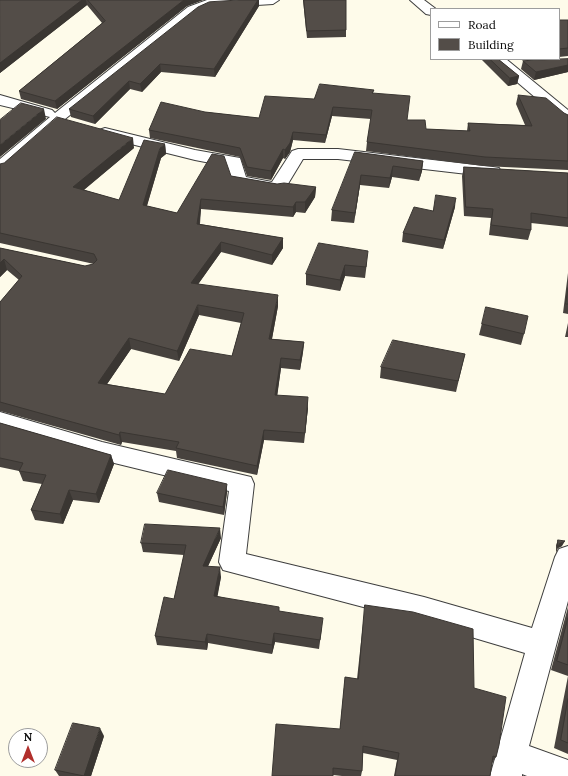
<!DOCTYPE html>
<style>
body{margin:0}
#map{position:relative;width:568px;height:776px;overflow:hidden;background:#fefbea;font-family:Lora,serif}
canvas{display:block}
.legend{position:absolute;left:430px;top:8px;width:130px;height:52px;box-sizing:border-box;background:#fff;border:1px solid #9d9d9d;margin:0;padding:5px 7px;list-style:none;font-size:12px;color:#0b0b0b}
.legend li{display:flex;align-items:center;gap:8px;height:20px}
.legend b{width:20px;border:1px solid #9d9d9d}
.north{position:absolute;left:8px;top:728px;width:40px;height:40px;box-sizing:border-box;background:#fff;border:1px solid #9d9d9d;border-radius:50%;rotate:0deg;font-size:11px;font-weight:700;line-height:16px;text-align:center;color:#0b0b0b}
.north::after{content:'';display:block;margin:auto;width:14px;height:18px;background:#b12f2c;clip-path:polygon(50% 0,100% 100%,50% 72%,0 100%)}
</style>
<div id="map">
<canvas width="568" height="776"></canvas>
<ul class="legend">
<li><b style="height:5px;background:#fff"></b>Road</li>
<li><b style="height:11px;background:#534d48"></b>Building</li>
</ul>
<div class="north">N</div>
</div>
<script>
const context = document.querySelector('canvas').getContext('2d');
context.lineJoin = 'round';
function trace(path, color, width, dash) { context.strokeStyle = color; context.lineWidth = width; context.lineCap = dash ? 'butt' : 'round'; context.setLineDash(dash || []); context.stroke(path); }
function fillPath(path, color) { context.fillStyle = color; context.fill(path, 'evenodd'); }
const minor = new Path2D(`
 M207,0H279L273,4L209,8L198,13L65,119L6,172L0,173V159L50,117L0,105V95L52,110L55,113L188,7Z
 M410,0H424L436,9H431V15L426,14Z
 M490,59H506L568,110V123L563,121Z
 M105,128L195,150L240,158L246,177L272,182L292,151L298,149H338L493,167L499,168L501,172L499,176L493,177L338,159H303L283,192L277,193L232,185L226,166L195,160L99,136L97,133L99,130Z
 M0,412L102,442L251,477L254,484L246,554L424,597L532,628L555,557L559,549L568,546V601L529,746L568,760V776H527L522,774V776H490L525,653L424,623L223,570L219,562L229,491L102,460L0,430Z`);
trace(minor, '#3e3e3e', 2);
fillPath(minor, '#fff');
fillPath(new Path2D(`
 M0,0H203L187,6L57,109L21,99L19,91L102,23L87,5L0,73Z
 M239,0H259V6L215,77L161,72L142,92L130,89L95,124L71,117L69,109Z
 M303,0H346V37L307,38Z
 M559,20H568V56L559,57Z
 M481,59H498L519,76L517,84L508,86Z
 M568,59V72L534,80L521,69L523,61Z
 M374,90L373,93L407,120L426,129L467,131L468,123L525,125L516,104L518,95L568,115V170L483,166L366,151L367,142L371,119L332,116L325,143L293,140L290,152L285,159L283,158L271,180L247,176L240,157L150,138L149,130L205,112L259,118L314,99Z
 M165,144L166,154L161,158L147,206L177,213L231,176L277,184L316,187L315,197L305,213L296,212L293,217L201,209L200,224L283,238V248L272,265L221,252L198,284L278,306L272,339L304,342L303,352L300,370L281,368L277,395L308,408L304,443L264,440L257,475L177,458L176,451L122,442L121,445L0,411V302L19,280L7,270L0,277V248L85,266L94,264L0,243V164L134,148L84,190L119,200ZM199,315L241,323L232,356L165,394L107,384L131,349L179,361Z
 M355,152L423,161L422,171L419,181L392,177L389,188L360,185L354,223L331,221L332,210Z
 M464,167L568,173V227L531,223V230L528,240L489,235L491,218L464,216L462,176Z
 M455,207L443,249L402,242L403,233L433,211Z
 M319,243L367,262L365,278L345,276L340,291L306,285V274Z
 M568,273V314L563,313Z
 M486,307L524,334L521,345L479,335Z
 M568,323V337H565Z
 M465,354L456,392L380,378L381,367Z
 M0,423L111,455L114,464L99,503L73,500L63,524L35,520L31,510L42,484L23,481L19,471L0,467Z
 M227,492L224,515L159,502L157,493Z
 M221,538L208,566L221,577L217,596L279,611L322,627L319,649L275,642L272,654L208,643L207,650L157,645L155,636L174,599L184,555L143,552L141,543Z
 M558,540L562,546L558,548L556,553V545Z
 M365,605L474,688L496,757L491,765L490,776H394L397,760L363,753L362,771L361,776H342L333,775L272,776L340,729L345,677L357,679Z
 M568,607V754L554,748L568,676L551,670Z
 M104,736L91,776H59L55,770Z`), '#47423e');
fillPath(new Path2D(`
 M82,0H86L87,5L0,73V63Z
 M184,0H203L187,6L57,109L55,101Z
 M258,0H259V6L215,77L214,69Z
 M160,64L161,72L142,92L140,84Z
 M568,65V72L534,80L536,72Z
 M519,76L517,84L508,86L510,78Z
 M129,81L130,89L95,124L93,116Z
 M333,107L332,116L325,143L326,135Z
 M44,109L46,119L0,157V145Z
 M293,132V140L290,152L285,159V150Z
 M133,138L134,148L75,197L73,187Z
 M165,144L166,154L161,158L144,215L143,205L160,148Z
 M283,149V158L271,180V171Z
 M423,161L422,171L419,181L421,170Z
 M393,166L392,177L389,188L390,178Z
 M361,175L360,185L354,223L355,213Z
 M316,187L315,197L305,213V202Z
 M456,198L455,207L443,249L444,240Z
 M201,199V209L198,234L197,224Z
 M296,202V212L293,217V207Z
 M283,238V248L272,265V255Z
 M221,242V252L192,293L191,283Z
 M4,259L7,270L0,277V263Z
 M345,265V276L340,291V280Z
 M278,295V306L270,349L269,339Z
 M198,305L199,315L179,361L177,351Z
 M129,338L131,349L101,393L98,383Z
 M304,342L303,352L300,370V360Z
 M281,358V368L276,405L275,395Z
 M308,397V408L304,443L305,433Z
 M264,430V440L257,475V466Z
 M120,432L122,442L121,445L119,435Z
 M111,455L114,464L99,503L96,494Z
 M227,484V492L224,515L223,507Z
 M69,490L73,500L63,524L60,514Z
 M220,528L221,538L204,575L203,566Z
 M565,541L562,546L558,548L560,543Z
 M220,567L221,577L216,605L214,596Z
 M274,633L275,642L272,654V645Z
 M207,634L208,643L207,650L205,642Z
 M100,728L104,736L91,776H84Z`), '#3a3632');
const building = new Path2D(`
 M0,0H82L0,63Z
 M88,0H184L55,101L19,91L105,21Z
 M239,0H258L214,69L160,64L140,84L129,81L93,116L69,109L198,7L209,2Z
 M304,0H346V30L307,31Z
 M559,20H568V48L559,49Z
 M490,59H498L519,76L510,78Z
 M568,59V65L536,72L523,61Z
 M320,84L374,90L372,93L410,96L407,120H425L426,129L470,131L468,123L532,126L518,95L546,98L564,113L568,115V161L485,157L367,142L372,110L333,107L326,135L293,132L290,143L285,150L283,149L271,171L247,167L240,148L149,130L161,102L205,112L259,118L265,96L314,99Z
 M21,103L44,109L0,145V120Z
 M57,117L133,138L73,187L119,200L144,140L165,144L160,148L143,205L177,213L212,154L224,156L231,176L277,184L284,183L316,187L305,202H296L293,207L201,199L197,224L283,238L272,255L221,242L191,283L278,295L269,339L304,342L300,360L281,358L275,395L308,397L305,433L264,430L257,466L176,448L179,442L120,432L119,435L0,402V302L22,276L4,259L0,263V248L85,266L93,264L97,260L94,254L0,233V164L4,163ZM198,305L244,313L232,356L190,349L165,394L98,383L129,338L177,351Z
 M355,152L423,161L421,170L393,166L390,178L361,175L355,213L332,210Z
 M464,167L568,173V218L531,213V230L491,225L493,209L466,207Z
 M436,195L456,198L444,240L403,233L414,207L433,211Z
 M319,243L368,251L366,267L345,265L340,280L306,274Z
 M568,288V304H566Z
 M486,307L528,316L524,334L482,324Z
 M393,340L465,354L458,381L381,367Z
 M0,423L111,455L96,494L69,490L60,514L31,510L46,475L19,471L23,463L0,458Z
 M168,470L227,484L223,507L157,493Z
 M145,524L220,528L203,566L220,567L214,596L279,607V611L323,618L320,640L274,633L272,645L207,634L205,642L155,636L164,597L174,599L186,545L141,543Z
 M558,540L565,541L560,543L558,547Z
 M365,605L413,612L473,629L474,688L506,697L499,745L496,757L493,756L490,776H395L399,753L363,746L362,771L333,768V776H272L276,724L340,729L345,677L358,679Z
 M568,618V665L557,661Z
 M568,699V743L561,740Z
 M73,723L100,728L84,776L55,770Z`);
fillPath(building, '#534d48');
trace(building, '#3a3632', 1);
</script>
